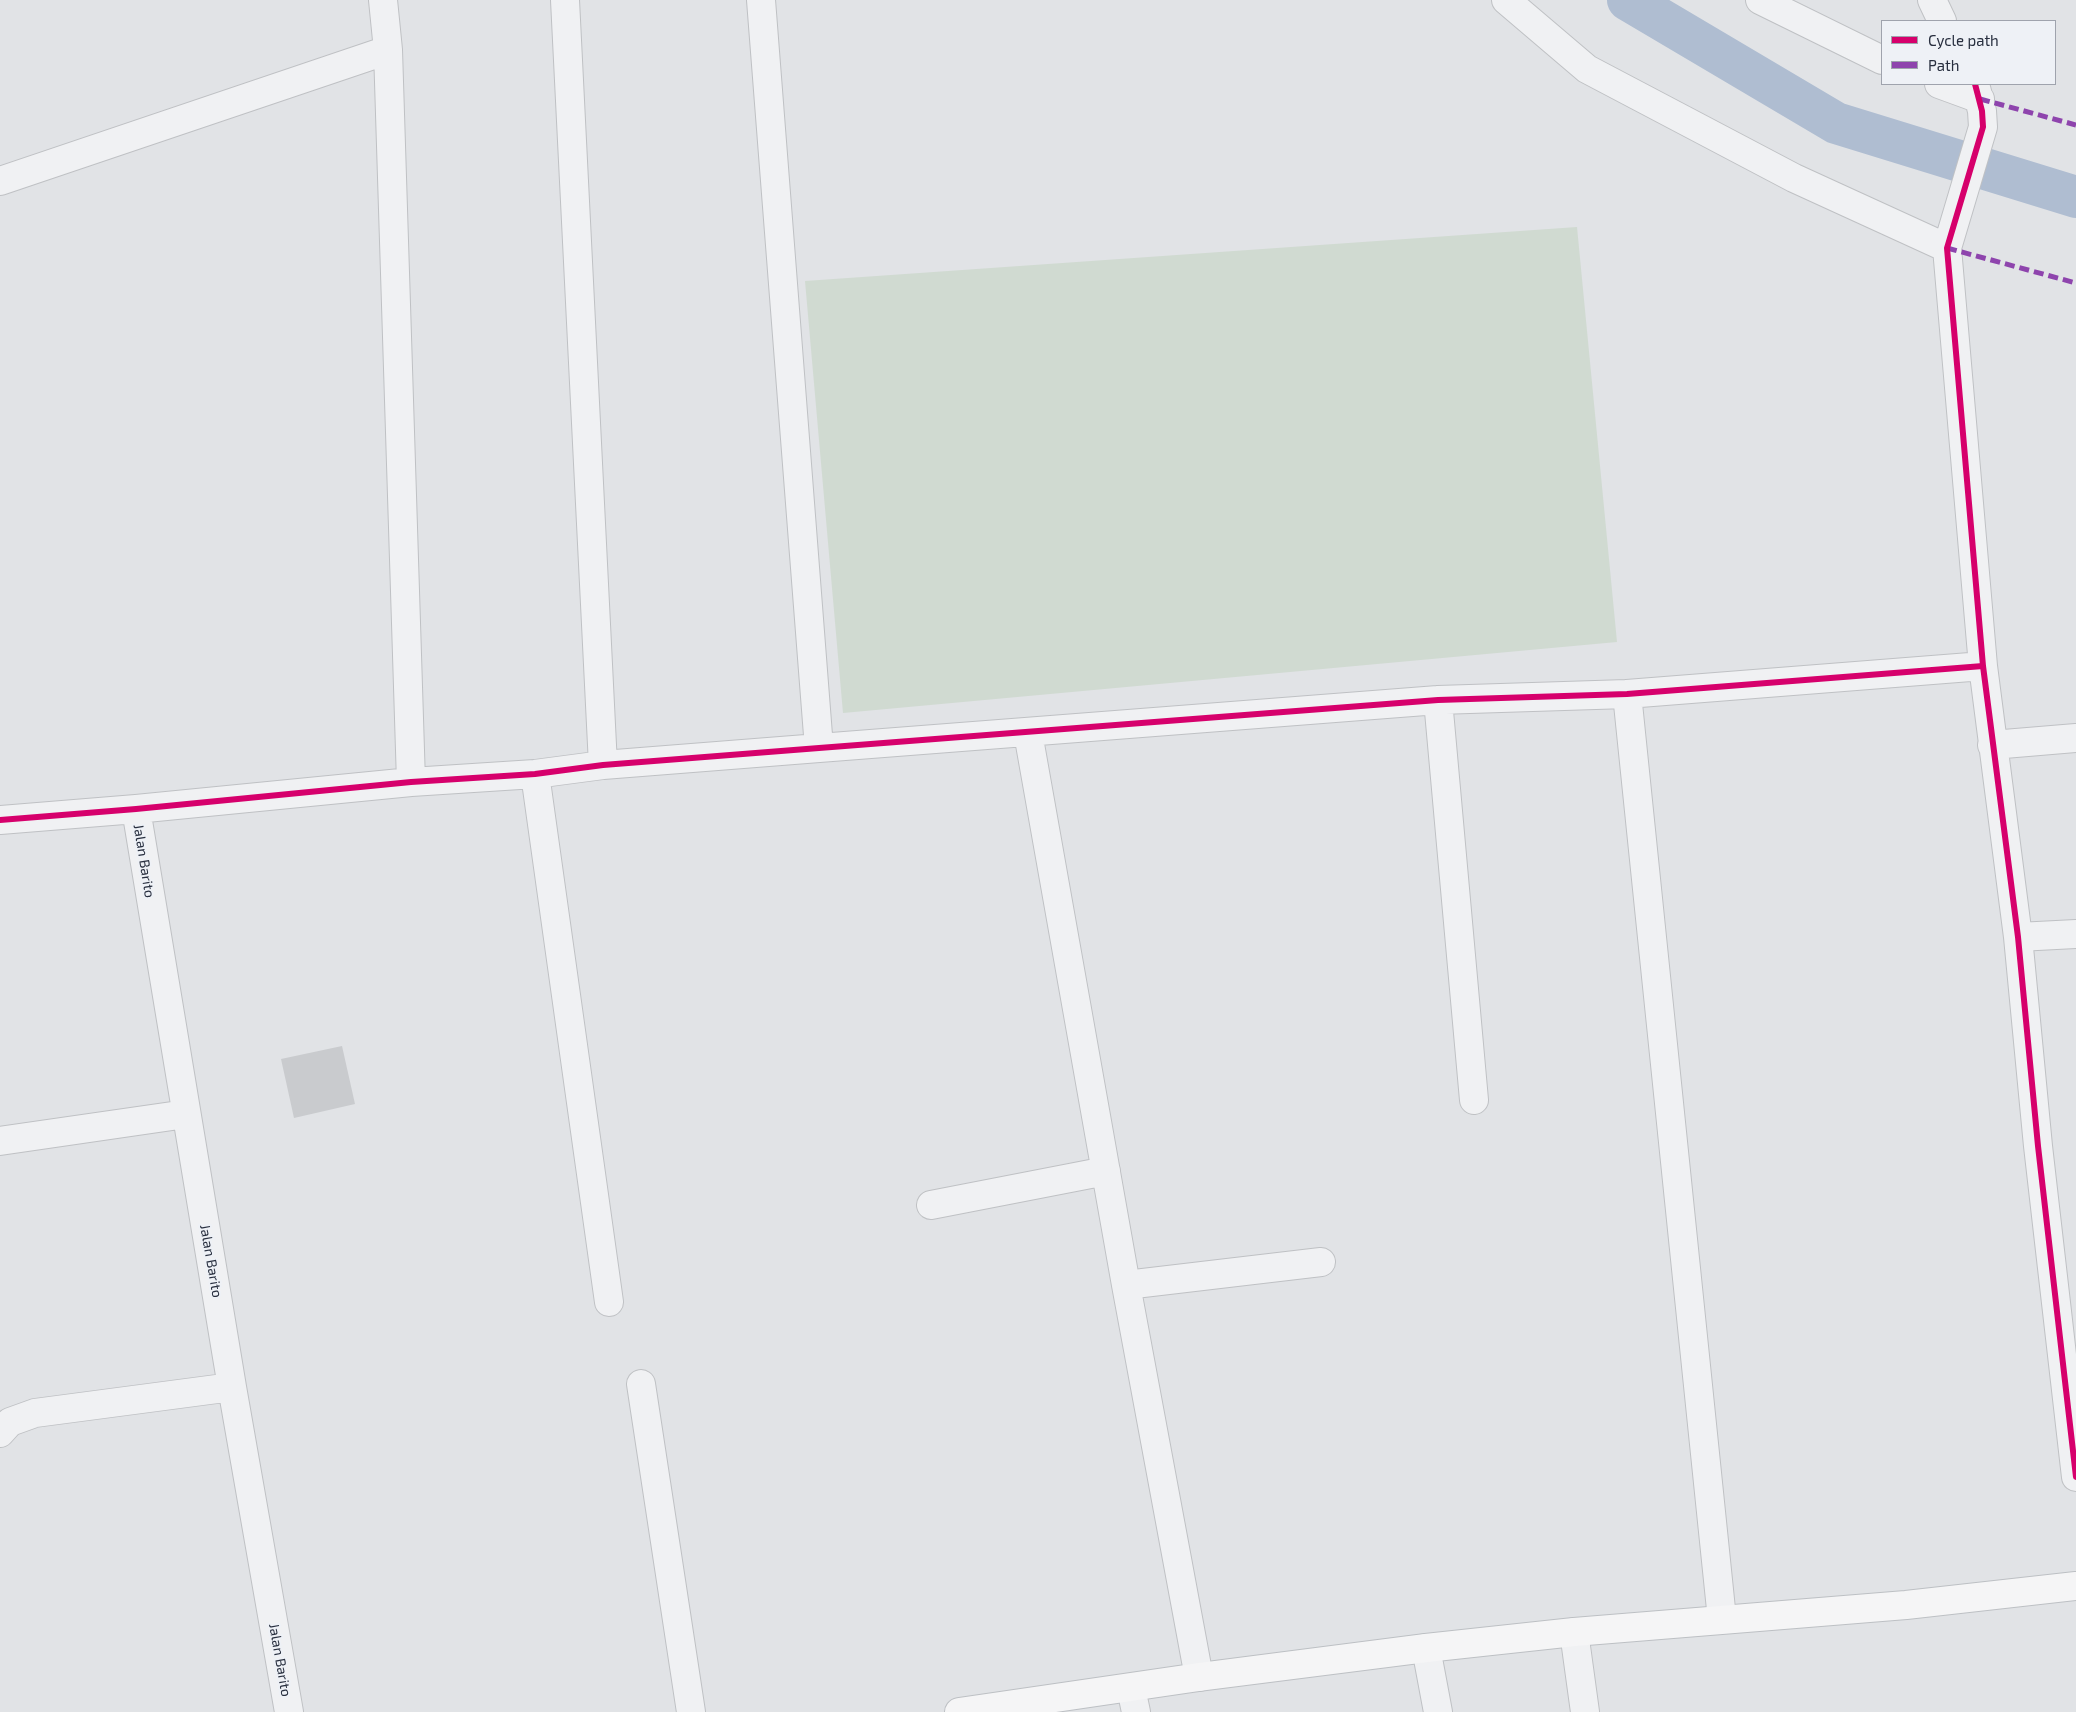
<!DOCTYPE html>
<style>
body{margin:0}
#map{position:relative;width:2076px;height:1712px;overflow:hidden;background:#e1e3e6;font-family:"Exo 2",sans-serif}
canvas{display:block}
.legend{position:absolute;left:1881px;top:20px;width:175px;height:65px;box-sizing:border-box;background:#eef1f6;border:1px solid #9fa3ad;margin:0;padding:6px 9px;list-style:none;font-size:15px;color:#282f3f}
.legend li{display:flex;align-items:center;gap:10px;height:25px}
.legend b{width:25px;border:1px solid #9fa3ad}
</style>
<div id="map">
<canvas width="2076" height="1712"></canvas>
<ul class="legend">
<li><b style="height:6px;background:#d6006c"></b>Cycle path</li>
<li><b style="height:6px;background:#8e44ad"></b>Path</li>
</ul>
</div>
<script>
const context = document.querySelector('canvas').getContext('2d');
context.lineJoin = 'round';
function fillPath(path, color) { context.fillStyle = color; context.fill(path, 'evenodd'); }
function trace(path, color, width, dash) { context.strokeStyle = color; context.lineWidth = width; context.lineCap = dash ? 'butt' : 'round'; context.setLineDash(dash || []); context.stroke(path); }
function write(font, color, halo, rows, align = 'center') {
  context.font = font + ' "Exo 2",sans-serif'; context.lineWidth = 4; context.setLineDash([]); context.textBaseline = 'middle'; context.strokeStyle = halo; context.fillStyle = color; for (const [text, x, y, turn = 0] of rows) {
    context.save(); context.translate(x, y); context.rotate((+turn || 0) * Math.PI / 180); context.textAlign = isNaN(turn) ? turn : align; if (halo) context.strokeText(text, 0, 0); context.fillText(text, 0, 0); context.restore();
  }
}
fillPath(new Path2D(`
 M1577,227L1617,642L843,713L805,281Z`), '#d0dad1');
trace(new Path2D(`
 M1628,0L1836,123L2076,197`), '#afbdd1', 42);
fillPath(new Path2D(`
 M342,1046L355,1104L294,1118L281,1059Z`), '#c9cbce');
const minor = new Path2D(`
 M383,0L388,50L411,782
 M565,0L603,765
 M761,0L819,748
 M1506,0L1587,69L1794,178L1947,248
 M1760,0L1882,60
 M1932,0L1942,21
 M1939,84L1980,99
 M1975,84L1982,111L1983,127L1947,248L1983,666L2018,937L2038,1146L2076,1477
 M0,181L388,50
 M1627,694L1722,1619
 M1438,700L1474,1100
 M1028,733L1126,1285L1199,1677
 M1992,745L2076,738
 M535,774L609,1302
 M136,809L232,1387L289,1712
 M0,820L136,809L411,782L535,774L603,765L819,748L1438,700L1627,694L1983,666
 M2018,937L2076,934
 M0,1141L186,1114
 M931,1205L1106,1171
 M1126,1285L1321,1262
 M641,1384L691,1712
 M0,1433L10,1422L35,1413L232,1387
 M1574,1632L1585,1712
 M1426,1648L1438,1712
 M1131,1688L1136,1712`);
const major = new Path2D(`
 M959,1712L1199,1677L1426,1648L1574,1632L1906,1605L2076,1586`);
trace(minor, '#bfc1c4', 30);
trace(major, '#bdc0c4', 30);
trace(minor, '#f0f1f3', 28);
trace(major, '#f5f5f6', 28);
trace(new Path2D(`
 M1980,99L2076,125
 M1947,248L2076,283`), '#8e44ad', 5, [10, 5]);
trace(new Path2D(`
 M1975,84L1982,111L1983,127L1947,248L1983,666L2018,937L2038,1146L2076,1477
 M0,820L136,809L411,782L535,774L603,765L819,748L1438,700L1627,694L1983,666`), '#d6006c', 6);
write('14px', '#282f3f', '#eef1f6', [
 ["Jalan Barito",144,861,81],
 ["Jalan Barito",211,1261,80],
 ["Jalan Barito",280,1660,80]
]);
</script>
